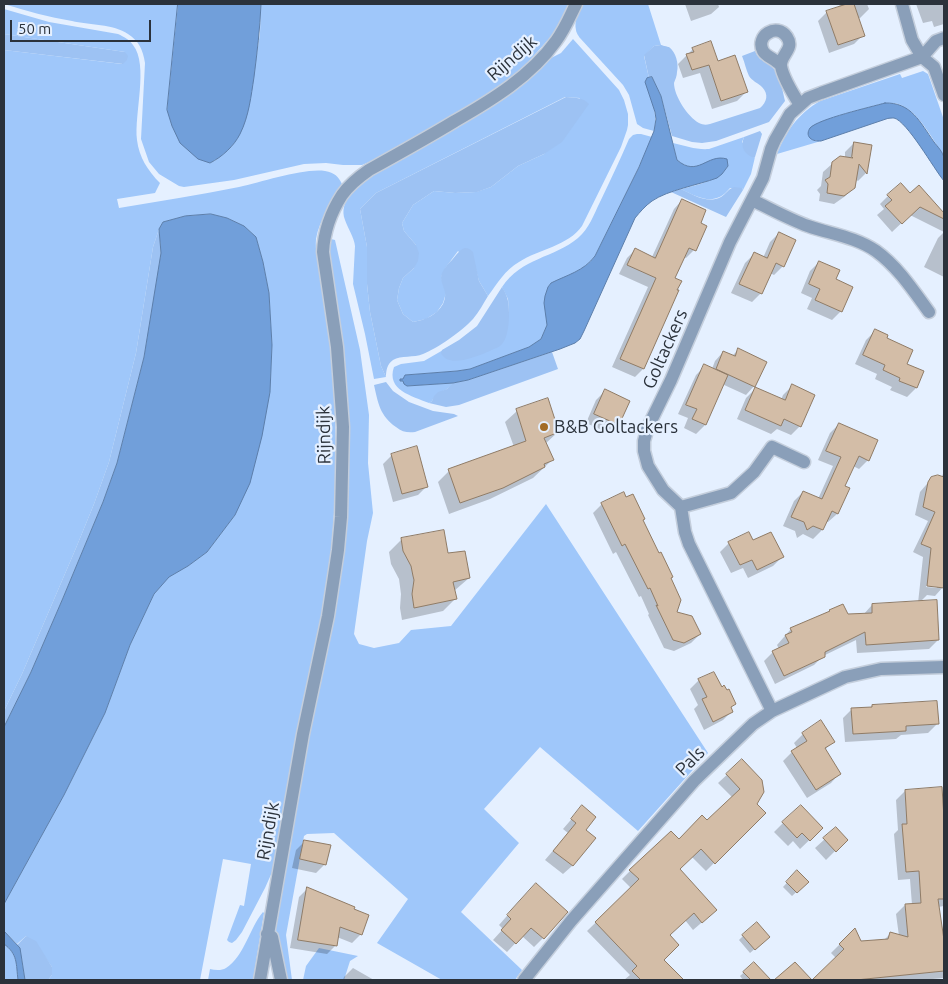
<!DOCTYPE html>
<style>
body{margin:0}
#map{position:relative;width:948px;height:984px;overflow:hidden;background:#e5f0ff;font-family:Ubuntu,sans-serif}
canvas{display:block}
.frame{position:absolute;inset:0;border:5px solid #2b323b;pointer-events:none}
.scale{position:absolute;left:10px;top:20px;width:141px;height:22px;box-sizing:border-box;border:2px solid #2b323b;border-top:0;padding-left:6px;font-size:15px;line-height:18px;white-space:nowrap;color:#2b323b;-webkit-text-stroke:4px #e5f0ff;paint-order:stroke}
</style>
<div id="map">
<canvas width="948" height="984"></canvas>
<div class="frame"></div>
<div class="scale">50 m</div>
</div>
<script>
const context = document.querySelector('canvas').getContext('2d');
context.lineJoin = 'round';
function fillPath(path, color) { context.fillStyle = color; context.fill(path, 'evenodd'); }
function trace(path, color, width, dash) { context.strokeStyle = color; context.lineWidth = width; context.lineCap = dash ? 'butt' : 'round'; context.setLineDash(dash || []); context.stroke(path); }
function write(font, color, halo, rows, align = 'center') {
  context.font = font + ' Ubuntu,sans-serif'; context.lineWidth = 4.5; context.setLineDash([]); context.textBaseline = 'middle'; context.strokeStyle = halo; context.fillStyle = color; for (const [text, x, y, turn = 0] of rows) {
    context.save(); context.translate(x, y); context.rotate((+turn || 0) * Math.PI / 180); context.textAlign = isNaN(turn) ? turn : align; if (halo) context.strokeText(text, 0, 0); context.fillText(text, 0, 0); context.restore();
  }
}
fillPath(new Path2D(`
 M4,4H178L167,110L210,163L216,160L232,146L247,113L252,88L260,33L261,4H569L565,14L555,32L521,70L489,93L455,115L381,157L362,165H343L326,163L304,164L234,180L184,187L179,186L159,174L149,162L141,139L145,63C143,50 139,41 128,34C114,24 88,25 72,21C49,17 26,11 4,4Z
 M581,4H648L661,45L654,46L644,56L649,78H647C651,95 658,114 654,131L643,128L637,124L629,95L623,85L580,38C579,37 576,32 576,30C574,22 578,11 581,4Z
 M4,9L49,22L118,34C124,37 129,39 133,45C149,65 134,114 137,140C139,157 148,171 160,183L155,193L117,199L119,208C159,201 199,195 239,187C263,182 303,168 325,171C335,173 338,176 342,184C334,202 319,219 316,239C315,250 318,263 320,273C324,301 329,328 331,356C339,441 337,523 324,607L273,870L265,888L242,932L236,940L232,943L229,942L227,940L240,905L244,906L251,864L223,859L200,980H48L52,975V967L45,957L26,936L17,944L4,931V904L64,795L105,713L130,645L154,594L168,577L188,566L207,552L235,515L270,392L272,345L269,293L263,262L256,237L244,226L227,218L211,214L185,216L163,222L159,229L153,247L136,353L109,462L94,504L76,548L22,674L4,711V50L122,64L125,52L4,34Z
 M573,39L619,90L624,100L628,114V125L627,130L621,147L582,226C568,246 539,249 519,262C505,270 497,284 488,296L479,281L476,270L458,251L446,267L441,277L446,293L443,303L437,312L426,319L413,322L403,314L397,300L399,288L403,278L414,268L416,245L404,231L402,223L413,205L434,191L455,193L476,192L491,187L518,166L544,154L580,98L565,97L376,193L360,209L367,247V284L370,312L381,366L386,377L374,379L365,334L353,284L355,246C354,237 348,229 345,220C338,201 357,187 371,176L545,61L561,53Z
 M923,71L928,74L944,120V156C935,143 922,119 909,110C904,106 898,103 892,103C884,103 876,105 869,107C849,112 829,118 811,127L815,141H821L777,154C786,131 798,114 820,101L900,74L902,78Z
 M637,134H641L652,137L647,150L595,256C584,271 567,276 551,283L548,287L547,325L541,339L529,347L470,369L457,371L405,375L403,381L407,386L453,383C447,393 438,389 432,401L429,403C412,396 386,390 394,367L401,364L424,361L509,312L508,299L502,287C521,258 554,258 578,238C589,229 594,214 600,202C610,181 620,160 629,139L633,135Z
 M744,137L742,142L754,158L755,157L751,174L743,190L742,188H730C715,207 699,198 681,189C698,185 719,180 728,166L717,159C701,165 691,172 677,160L673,143C685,146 697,150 709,149Z
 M331,239L335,240L360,350L369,415L368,463L373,513L367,541L354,634L359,644L374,648L399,643L411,630L451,626L546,504L708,753L638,831L540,747L484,809L519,843L461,912L522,970L515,980H442L377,943L408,899L334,833L307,834L304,836L286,935L292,980H286L275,925L346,517L328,250Z
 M263,912L264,913L253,980H208L210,969C215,970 221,971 226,968C244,957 250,927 263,912Z
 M4,944C18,954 16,964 18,980H4Z
 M319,948L358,956L350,961L344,980H303L306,966Z`), '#9fc7fa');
fillPath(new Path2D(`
 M4,34L125,52L128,56L127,60L123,64L4,50Z
 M661,45C661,45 668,47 669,47C676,52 679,64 677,72C677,76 675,80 674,83C674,96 688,117 699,123C703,125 706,125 710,124L760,108C767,102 769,94 762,87C758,83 752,81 749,76C746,70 745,63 742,56L755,51C761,64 768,61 775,70C780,75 783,93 785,101L769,122L716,141L702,143L692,142L672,136L661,96L652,77L649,78L644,55L654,46Z
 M566,97C574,98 583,97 589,104L562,142L544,154L518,166L491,187L477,192L455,193L434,191L413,205L402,223L404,231L416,245L419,253L418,261L414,268L403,278L399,288L397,300L403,314L413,322C425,320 437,315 443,304C449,291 441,287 441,277C442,270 448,264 452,260C458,253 464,242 473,252L479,281L488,296C483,304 479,312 473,319C462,331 438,348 423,354C414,358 401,355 393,360C387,364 386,371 386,377L381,366L370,312L367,284V247L360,209L376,193Z
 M760,131L762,134L755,157L754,158C744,154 740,147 744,137Z
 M734,187L742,188L743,190L726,217L671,192L681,189C694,195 707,204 721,197C726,194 728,189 734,187Z
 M159,229L161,253L155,295L144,357L117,463L103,502L63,598L31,672L4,727V711L22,674L76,548L94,504L109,462L136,353L153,247Z
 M502,287C505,292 507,296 508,301C510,312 510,339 500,346C498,348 493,349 490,351C478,356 448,369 441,353L442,350L459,340L477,326Z
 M552,352L558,369L459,405L446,407L429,403L432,401L434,396L438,392L447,389L453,383L468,380Z
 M386,382L393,391L409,402L433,411L454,414L458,416L415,432C408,433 402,432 396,427C380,416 378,403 374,385Z
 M26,936L36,941L52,967V975L48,980H25L22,960L17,945Z`), '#9dc2f3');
const water = new Path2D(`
 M178,4H261C260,29 257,53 254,77C251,96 249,116 240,134C234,146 222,157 210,163L198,159L180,143L172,126L167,110Z
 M652,77L661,96L677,160C698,178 707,153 727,159L728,166L722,174L717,178C698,185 668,190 652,201C645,206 640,212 635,218L584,331L580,339L575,343L560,349L468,380L453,383L407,386L404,384L403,381H400V379H403L405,375L457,371L470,369L529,347L541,339L547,325L544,303L545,296L548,287L551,283C567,275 584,271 595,256L639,167L654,131L656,119L655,112L645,82L647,78Z
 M885,103C911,102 920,122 934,142C937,146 943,152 944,158C946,165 944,174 944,181C934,169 907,121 894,118C892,118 888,118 886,119L821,141C817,141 813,141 810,138C807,135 808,131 810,128C818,119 871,107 885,103Z
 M211,214L227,218L244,226L256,237L263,262L269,293L272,345L270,392L262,436L250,483L235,515L207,552L188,566L169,577L154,594L130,645L105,713L64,795L4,904V727L31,672L63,598L103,502L117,463L144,357L161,253L159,229L163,222L185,216Z
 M4,931L20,948L25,980H18C16,964 18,954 4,944Z`);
fillPath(water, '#719fda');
trace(water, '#5c7eaa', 1);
fillPath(new Path2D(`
 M685,4H718L719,7L711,14L691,21Z
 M839,4H867L869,9L860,18L858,19L863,35L854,44L829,53L818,21L827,12L840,7Z
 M916,4H944V24L934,27L932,21L923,23Z
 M693,49L717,62L746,92L737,101L712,109L700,73L683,78L678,64Z
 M854,143L866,173L858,181L855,179L854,187L844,197L834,204L819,201L820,194L817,190L821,186L823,172L833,163L845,158V152Z
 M919,187L944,214V277L924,267L938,238L944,232L910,215L892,232L877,215L884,209L880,204L888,196L910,195Z
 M682,200L694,250L686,258L683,257L674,279L676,291H677L643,369L635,377L612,367L648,287L619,274L627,258L635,250L652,257L674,209Z
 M779,233L783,266L774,275L770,273L761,293L752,302L731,293L745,263L754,254L763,258L770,242Z
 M819,262L835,280L841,311L832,320L807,309L812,298L801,293L810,271Z
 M875,331L885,339L905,364L923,372L916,388L907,397L890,390L892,387L875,379L877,374L855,364L866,340Z
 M738,350L754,386L746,395L722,384L705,425L696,434L684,428L688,418L678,414L696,375L705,366L712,369L715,361L723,352L732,356Z
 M792,386L800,426L791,435L777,429L771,434L737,419L746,398L755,389L781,400L783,395Z
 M605,391L618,424L609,433L586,423L596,400Z
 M517,411L558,432L545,444L552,460L533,478L490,499L449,514L438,482L449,471L514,447L505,422Z
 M839,424L868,460L859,469L853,466L844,486L837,514L828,522H826L822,530L813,539L803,534L797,538L795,531L783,526L794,501L803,492L818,499L833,466L818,460L830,433Z
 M392,455L427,486L418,495L393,502L383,464Z
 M944,472V558L938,571L944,572L943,587L935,596L927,595L920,602L938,640L929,649L857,653L856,640L823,656L814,665L775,684L764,661L773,652L779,649L777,645L791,629L847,616L863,615L872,605L918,603L923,557L913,552L928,521L915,515L920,492L932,478L935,477L942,476ZM927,585L937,586V588L926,587Z
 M602,504L642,520L670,579L676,612L700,634L691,643L674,651L664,648L648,615L649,614L641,596L639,597L616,552L613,554L593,513Z
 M402,539L447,555L469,578L454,591L456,598L443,611L402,620L400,608L401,594L399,579L391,564L389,552Z
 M753,542L782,557L773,566L748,578L743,568L731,573L720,552L729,543Z
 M699,680L721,688L734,704L730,708L732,711L723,720L704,730L694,709L698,705L690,689Z
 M872,706L937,724L928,733L901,735L896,739L845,742L843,718L852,709L870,708Z
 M803,734L833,741L825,750L839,774L831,783L807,798L783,761L792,752L797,748L794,743Z
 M742,761L756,804L764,813L706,871L692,857L679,869L707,918L693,930L685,920L668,935L662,960L678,976L673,980H624L630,975L587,931L631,888L622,879L630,871L707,822L733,798L718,783Z
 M905,791L944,832V906L938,907L943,938H944V977L943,978L922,980H814L836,958L831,953L854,930L860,942L884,940L890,934L899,936L896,914L905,905H912L910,879L898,880L894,834L898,830L896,800Z
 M582,807L584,830L594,838L572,866L563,874L545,860L568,833L563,829Z
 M783,823L822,828L800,849L793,841L788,846L774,832Z
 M836,829L846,840L826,860L815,848Z
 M305,841L325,864L316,873L292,868L296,850Z
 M797,872L807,882L792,896L783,887Z
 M308,888L361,934L352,943L337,937L336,945L327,954L290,948L299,897Z
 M527,893L543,938L534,947L522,936L507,952L493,940L503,929L499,925Z
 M743,936L764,941L750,953L739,940Z
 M754,963L768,978L765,980H743L740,976Z
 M353,968L374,980H343L344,977Z`), '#0003');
const building = new Path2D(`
 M847,4H854L865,36L838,45L826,11Z
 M711,41L718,61L735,55L748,92L721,101L709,65L692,70L686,54L694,52L692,48Z
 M854,142L872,145L867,174L859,164L855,188L844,196L827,193L828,184L825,180L830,177L832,162L840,156L853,158L852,157Z
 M901,183L910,193L919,185L944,213V219L920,207L902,224L885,206L892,200L887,195Z
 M682,199L706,210L701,223L707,226L696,251L689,248L675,278L682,281L677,290H679L644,369L620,359L656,278L627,265L635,248L655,258Z
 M779,232L796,240L784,267L776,263L762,294L739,284L754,252L767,258Z
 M819,261L840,270L836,279L853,287L842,312L815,300L820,289L809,284Z
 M875,329L888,335L887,338L913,350L907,364L924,371L917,388L899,381L900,378L883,370L885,365L863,355Z
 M738,348L767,362L755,387L716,369L723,351L735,356Z
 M704,364L728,375L706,425L692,419L697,409L686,405Z
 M792,384L815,395L801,427L784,419L781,426L745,410L755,387L785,400Z
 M605,389L630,401L619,425L594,414Z
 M548,398L559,432L544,438L554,460L544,464L545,467L503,488L460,503L448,469L526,441L516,409Z
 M839,423L878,440L869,461L859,456L845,486L850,488L838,514L832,511L823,530L813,526L807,530L804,522L791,517L803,491L822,499L841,457L826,451Z
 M417,446L428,487L402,494L391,454Z
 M938,475L944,477V588L927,586L931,548L921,544L935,512L923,507L928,482L931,477Z
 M624,492L626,497L633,494L645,519L643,520L659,553L661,552L673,577L671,578L681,600L677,612L692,616L701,634L684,643L673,640L656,605L658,606L650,588L648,589L625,544L622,546L601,503Z
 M444,530L448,553L465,551L470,578L453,582L457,599L414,608L412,594L414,580L413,576L411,566L403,551L401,538Z
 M749,532L753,540L771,532L784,557L757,570L752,560L740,565L728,542Z
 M937,600L939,640L866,645L865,632L825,652V657L784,676L772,651L789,643L785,635L792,632L790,628L830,611L829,610L843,604L848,614L872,613V604Z
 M714,672L722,687L724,685L727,690L729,689L736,704L731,707L733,712L713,722L702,699L707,697L698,679Z
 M937,701L939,724L906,726V731L853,734L851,708L872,707V705Z
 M821,720L835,742L825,748L841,774L816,790L791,751L807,741L802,733Z
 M742,759L762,780L764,792L757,804L766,813L715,864L701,849L680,869L717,910L702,923L694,913L670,935L679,945L664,960L684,980H641L632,971L637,966L595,922L639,879L629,870L671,831L679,839L702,815L707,820L740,789L726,774Z
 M942,787L944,818V899H938L944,940V971L856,980H774L795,962L812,980L844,949L839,944L855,928L861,941L888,939L890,932L908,937L905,904L921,903L919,871L906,872L902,824H907L905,790Z
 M582,805L596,817L586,830L596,838L573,866L553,851L576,823L571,819Z
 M801,805L823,828L810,841L802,833L797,838L782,822Z
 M836,827L848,840L836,852L823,838Z
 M304,840L331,845L326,865L300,859Z
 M797,870L809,882L797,893L786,882Z
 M536,883L568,912L544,939L531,928L516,944L501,930L511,919L507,915Z
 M307,887L355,907L354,909L369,915L362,935L340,927L337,946L298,940Z
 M757,922L770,937L755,950L742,935Z
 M754,962L771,980H751L743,972Z`);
fillPath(building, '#d3bda7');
trace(building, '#8f7b66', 1);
const minor = new Path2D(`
 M902,4L912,40L922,57L934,67L944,95
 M781,66C776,59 766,57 763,51C755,36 777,22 787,37C795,49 780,55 781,66C783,78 793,94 800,105
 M752,200C771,209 789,219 808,226C831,234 856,237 876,251C898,267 913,290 929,312
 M681,507L731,493L754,472L772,447L804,462
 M772,711L689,544L685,532L681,507L663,490L648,466L644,451V441L648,427L671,380L730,242L763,178L771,149L775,140L790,114L808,98L821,93L922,57L936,41L944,38
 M267,934L272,937L281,980
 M260,980L303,734L328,616L338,550L341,517L343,427L337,347L323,252C324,232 331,212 342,195C349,185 359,177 369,170C398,154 427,138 455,121C492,100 531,76 556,41C565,29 570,16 576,4
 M524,980L571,921L694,781L753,724L772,711L845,677L881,669L944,667`);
trace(minor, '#c4cedc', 15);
trace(minor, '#8a9fb9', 12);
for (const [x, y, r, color] of [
 [544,427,5,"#a36c27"]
]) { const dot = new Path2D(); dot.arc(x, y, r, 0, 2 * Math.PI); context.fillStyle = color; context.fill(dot); trace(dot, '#e5f0ff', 2); }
write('18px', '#2b323b', '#e5f0ff', [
 ["Rijndijk",512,58,-41],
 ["Goltackers",665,349,-66],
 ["Rijndijk",324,435,-91],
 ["Pals",690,761,-45],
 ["Rijndijk",268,831,-80]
]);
write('18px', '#2b323b', '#e5f0ff', [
 ["B&B Goltackers",554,427]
], 'left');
</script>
